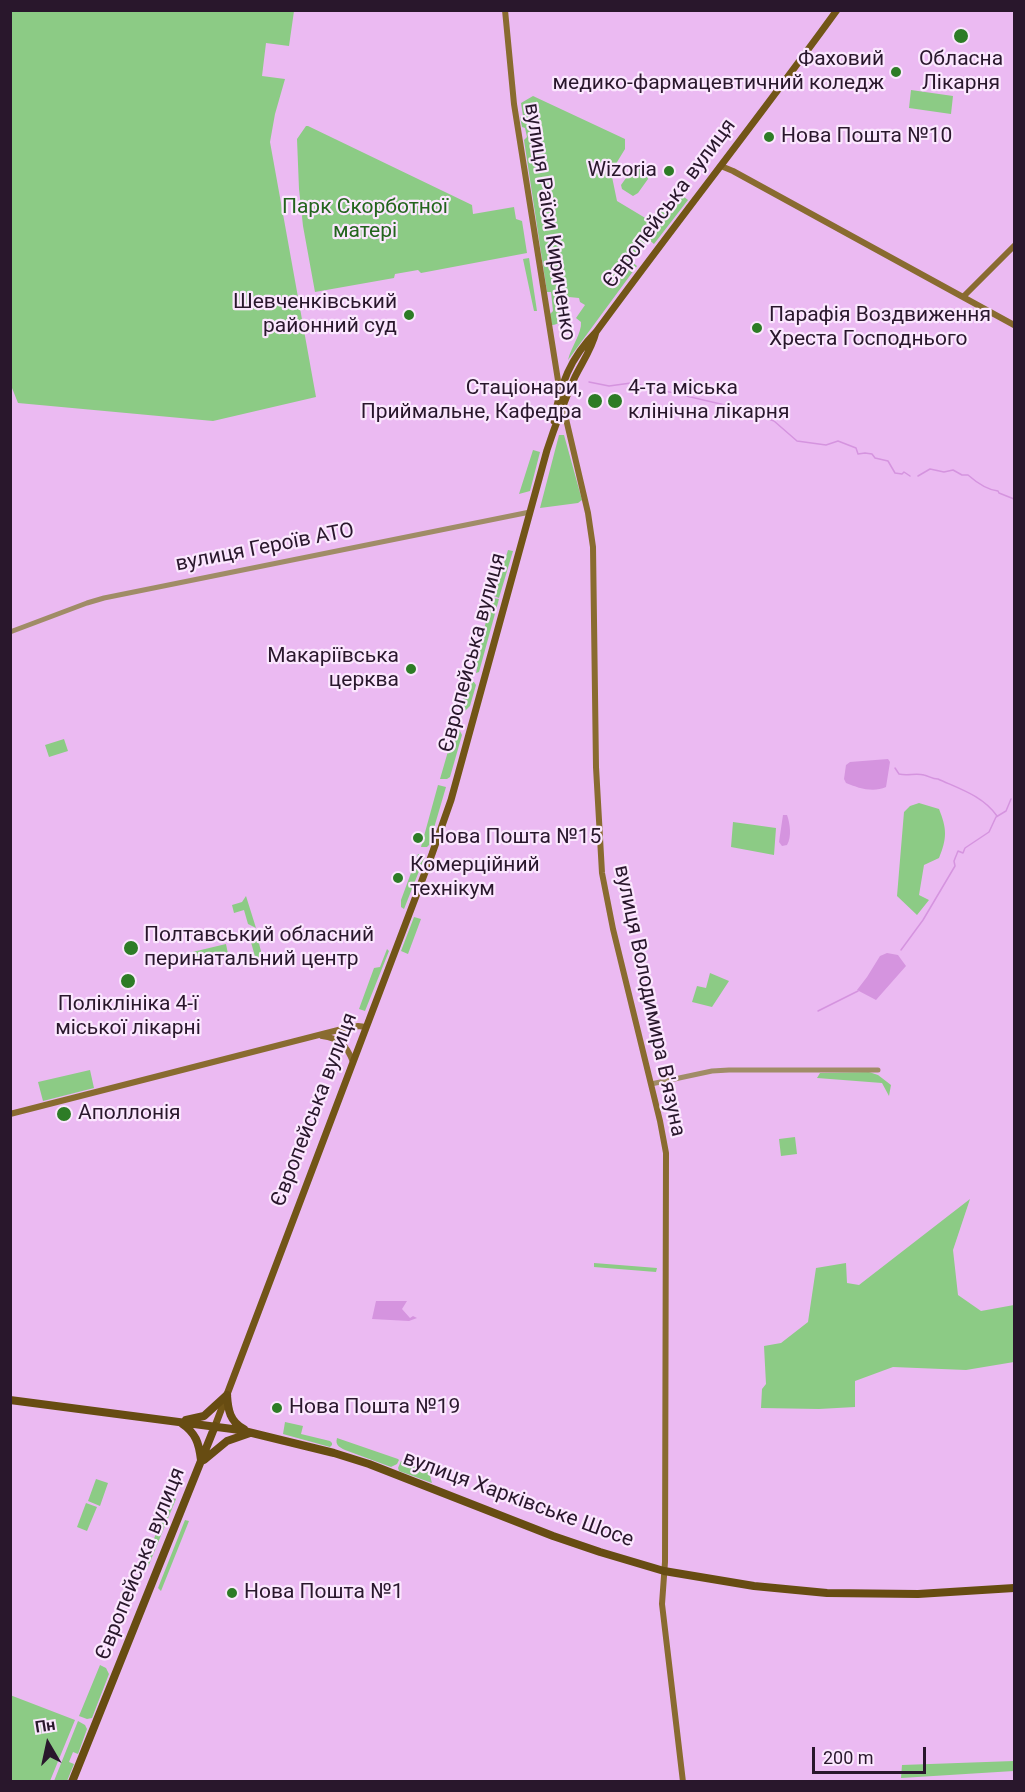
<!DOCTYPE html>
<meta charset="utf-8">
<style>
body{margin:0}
#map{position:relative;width:1025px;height:1792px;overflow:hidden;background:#ebbaf2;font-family:Roboto,sans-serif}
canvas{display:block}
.frame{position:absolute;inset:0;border:12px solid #29172c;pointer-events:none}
.north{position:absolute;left:18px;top:1714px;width:60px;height:60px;-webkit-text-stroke:4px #fbe7fe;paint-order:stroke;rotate:351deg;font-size:16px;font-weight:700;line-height:24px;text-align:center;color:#29172c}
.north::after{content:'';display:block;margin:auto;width:21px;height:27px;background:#29172c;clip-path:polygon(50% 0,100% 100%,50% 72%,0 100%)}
.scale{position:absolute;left:812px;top:1747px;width:114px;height:27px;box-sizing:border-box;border:3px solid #29172c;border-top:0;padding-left:8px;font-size:18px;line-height:21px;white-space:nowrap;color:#29172c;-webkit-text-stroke:4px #fbe7fe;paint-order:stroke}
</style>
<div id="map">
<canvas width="1025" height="1792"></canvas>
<div class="frame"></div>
<div class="north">Пн</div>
<div class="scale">200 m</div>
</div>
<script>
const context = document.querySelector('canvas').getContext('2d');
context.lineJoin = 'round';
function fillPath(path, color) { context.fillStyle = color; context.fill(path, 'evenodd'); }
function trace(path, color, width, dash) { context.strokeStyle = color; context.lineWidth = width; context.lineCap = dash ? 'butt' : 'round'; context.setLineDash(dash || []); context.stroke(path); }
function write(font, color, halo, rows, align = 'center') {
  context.font = font + ' Roboto,sans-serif'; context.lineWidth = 4.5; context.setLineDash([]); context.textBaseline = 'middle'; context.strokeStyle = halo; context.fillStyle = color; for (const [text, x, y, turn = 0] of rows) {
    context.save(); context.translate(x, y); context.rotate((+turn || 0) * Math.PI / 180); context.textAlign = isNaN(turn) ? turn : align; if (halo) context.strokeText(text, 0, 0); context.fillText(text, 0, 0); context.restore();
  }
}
fillPath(new Path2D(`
 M11,10L294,11L289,46L266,43L262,76L285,79L275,114L270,142L316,397L213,421L18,403L10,383Z
 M911,90L953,96L951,114L909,108Z
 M533,96L625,139V149L611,172L617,201L652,222L677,191L688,200L654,244L648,239L631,261L637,266L568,360C571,347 582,333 581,322L576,318L585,305L580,302L579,298L569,297C566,309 566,324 552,325L550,314L553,311L551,292H547L524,140L527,137L525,128L522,127L520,117L523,116L521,103Z
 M306,126H308L472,205L473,214L514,207L516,219L522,221L527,253L421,273L418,270L395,274L394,278L315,292L303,226L299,189L297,139Z
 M634,167C640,167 648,173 648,179L638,193L633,196L622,189L621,185Z
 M529,258L537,311H534L523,259Z
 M559,435H564L582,500L578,503L540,508Z
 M533,450L540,452L530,491L519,494Z
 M508,550L513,551L499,598L494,596Z
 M493,598L499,599L479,672L476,673L478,663H474Z
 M468,682H474L476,685L470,706L462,714L458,727L462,735L450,777L447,779H440Z
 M64,739L68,751L49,757L45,745Z
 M438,785L446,787L429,845L427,847H421Z
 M919,803L939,809C947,829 947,838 939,858L924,865L919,895L929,900L917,915L897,896L904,812L910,806Z
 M733,822L776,828L774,855L731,847Z
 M418,854L424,855L425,856L404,909L401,907V900Z
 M246,896L256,928L248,924L244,910L234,913L232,905L242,902Z
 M414,917L421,919L408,954L401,951Z
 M247,928L256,932L263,959L256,960Z
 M226,944L228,954L186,965L184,954Z
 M387,949L389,951L365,1011L359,1009L374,968L380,967Z
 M710,973L729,981L712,1007L692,1002L697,986L706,988Z
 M90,1070L94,1088L43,1101L38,1082Z
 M869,1072L878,1075L891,1085L889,1096L882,1083L817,1078L820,1073Z
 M795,1137L797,1154L781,1156L779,1139Z
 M970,1199L953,1250L958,1295L981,1311L1014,1305V1362L966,1370L893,1367L855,1381V1407L819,1409L761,1408L762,1389L766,1384L764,1346L781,1343L808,1322L816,1268L846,1263L847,1283L859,1285Z
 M594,1263L657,1268L656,1272L594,1267Z
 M285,1422L303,1426L301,1434L330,1441L332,1443V1445L330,1447L283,1434Z
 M337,1438L398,1459L399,1460L397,1464L391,1467L345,1450C339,1447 335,1445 337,1438Z
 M401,1461L429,1472L432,1483L399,1471L398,1468Z
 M96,1479L108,1483L100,1506L88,1501Z
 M173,1497L176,1499L148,1567L143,1565L170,1500L171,1501Z
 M86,1503L97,1507L87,1531L77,1527Z
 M185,1520L189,1521L161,1591L158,1588Z
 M100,1665L106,1668L109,1674L92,1718L87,1719L79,1716Z
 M10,1695L75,1720L50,1781H11Z
 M78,1721L85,1725L87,1729L78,1754L73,1752L69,1762L74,1764L67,1781H54Z
 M1014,1761V1771L901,1778L902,1765Z`), '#8ccb85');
fillPath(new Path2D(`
 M888,759L890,762L886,787C873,793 858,788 846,783L844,779L846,765L850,762Z
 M783,815H787C790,823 792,837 787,845L782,846L779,842Z
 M887,953L898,955L906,966L876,1000L857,990L867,977L880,956Z
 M376,1301H407L402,1309L410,1318L413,1316L417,1318L409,1321L372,1319Z`), '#d594df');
trace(new Path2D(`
 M589,382L609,386L631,383
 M635,384L742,409L774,421L797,441L826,445L838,441L856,448L858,454L865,453L872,454L875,458L888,461L895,473L902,474L904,472L910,476
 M918,476L930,469L944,472L953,470L962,475H968C976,482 988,490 998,491L999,493L1014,499
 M895,768L899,774C907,776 916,773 924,775C929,776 932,779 938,779C960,789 983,796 997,816
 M901,950L923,920L955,866L954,861L958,851L963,853L965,848L989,832L996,817L1006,811L1011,799
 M818,1011L858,991`), '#d594df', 1.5);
trace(new Path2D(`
 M10,632L87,603L104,598L530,512
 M651,1084L712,1071L729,1070H878`), '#a08c67', 5);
trace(new Path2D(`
 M505,10L514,104L560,393
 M721,166L733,171L1014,325
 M964,296L1014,246
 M563,406L588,513L593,547L596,767L602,873L613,929L660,1121L666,1153L665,1562L662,1604L683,1782
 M322,1036C340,1038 347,1046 353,1062
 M10,1114L346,1028L358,1026L366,1027`), '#896b30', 6);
trace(new Path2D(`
 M554,421C560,385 570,358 596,332C675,224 758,119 837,10
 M215,1426L432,854L451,800L547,450C555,426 564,402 574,379C581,364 592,349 596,332`), '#725517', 7);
trace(new Path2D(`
 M227,1395C228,1410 230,1422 244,1429
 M10,1400L240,1430L334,1453L369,1464L553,1536L600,1552L664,1571L754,1586L827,1593L918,1594L1014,1588
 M186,1420L204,1416L227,1395
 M181,1423C196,1433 199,1443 201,1460
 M204,1460L227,1441L250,1433
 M72,1782L215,1426`), '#674c12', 8);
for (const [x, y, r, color] of [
 [961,36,8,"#2d7c26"],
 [896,72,6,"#2d7c26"],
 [769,137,6,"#2d7c26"],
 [669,171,6,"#2d7c26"],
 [409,315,6,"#2d7c26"],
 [757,328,6,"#2d7c26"],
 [595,401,8,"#2d7c26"],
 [615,401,8,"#2d7c26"],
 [411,669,6,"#2d7c26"],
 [418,838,6,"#2d7c26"],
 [398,878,6,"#2d7c26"],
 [131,948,8,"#2d7c26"],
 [128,981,8,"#2d7c26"],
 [64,1114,8,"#2d7c26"],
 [277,1408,6,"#2d7c26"],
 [232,1593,6,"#2d7c26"]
]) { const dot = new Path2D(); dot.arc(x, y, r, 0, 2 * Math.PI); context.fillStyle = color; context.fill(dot); trace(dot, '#fbe7fe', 2); }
write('21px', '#29172c', '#fbe7fe', [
 ["Фаховий",884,60,"right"],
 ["медико-фармацевтичний коледж",884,84,"right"],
 ["Обласна",961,60,"center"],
 ["Лікарня",961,84,"center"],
 ["Нова Пошта №10",781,137],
 ["Wizoria",657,171,"right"],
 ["Шевченківський",397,303,"right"],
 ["районний суд",397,327,"right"],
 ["Парафія Воздвиження",769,316],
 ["Хреста Господнього",769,340],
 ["Стаціонари,",582,389,"right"],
 ["Приймальне, Кафедра",582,413,"right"],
 ["4-та міська",628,389],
 ["клінічна лікарня",628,413],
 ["Макаріївська",399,657,"right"],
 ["церква",399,681,"right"],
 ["Нова Пошта №15",430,838],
 ["Комерційний",410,866],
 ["технікум",410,890],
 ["Полтавський обласний",144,936],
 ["перинатальний центр",144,960],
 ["Поліклініка 4-ї",128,1005,"center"],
 ["міської лікарні",128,1029,"center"],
 ["Аполлонія",78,1114],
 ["Нова Пошта №19",289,1408],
 ["Нова Пошта №1",244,1593]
], 'left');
write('21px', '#29172c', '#fbe7fe', [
 ["Європейська вулиця",670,204,-53],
 ["вулиця Раїси Кириченко",549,222,81],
 ["вулиця Героїв АТО",265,548,-11],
 ["Європейська вулиця",473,653,-75],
 ["вулиця Володимира В'язуна",649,1001,78],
 ["Європейська вулиця",315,1110,-69],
 ["вулиця Харківське Шосе",518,1500,20],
 ["Європейська вулиця",141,1564,-68]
]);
write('21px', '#23651d', '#fbe7fe', [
 ["Парк Скорботної",365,208],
 ["матері",365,232]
]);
</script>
